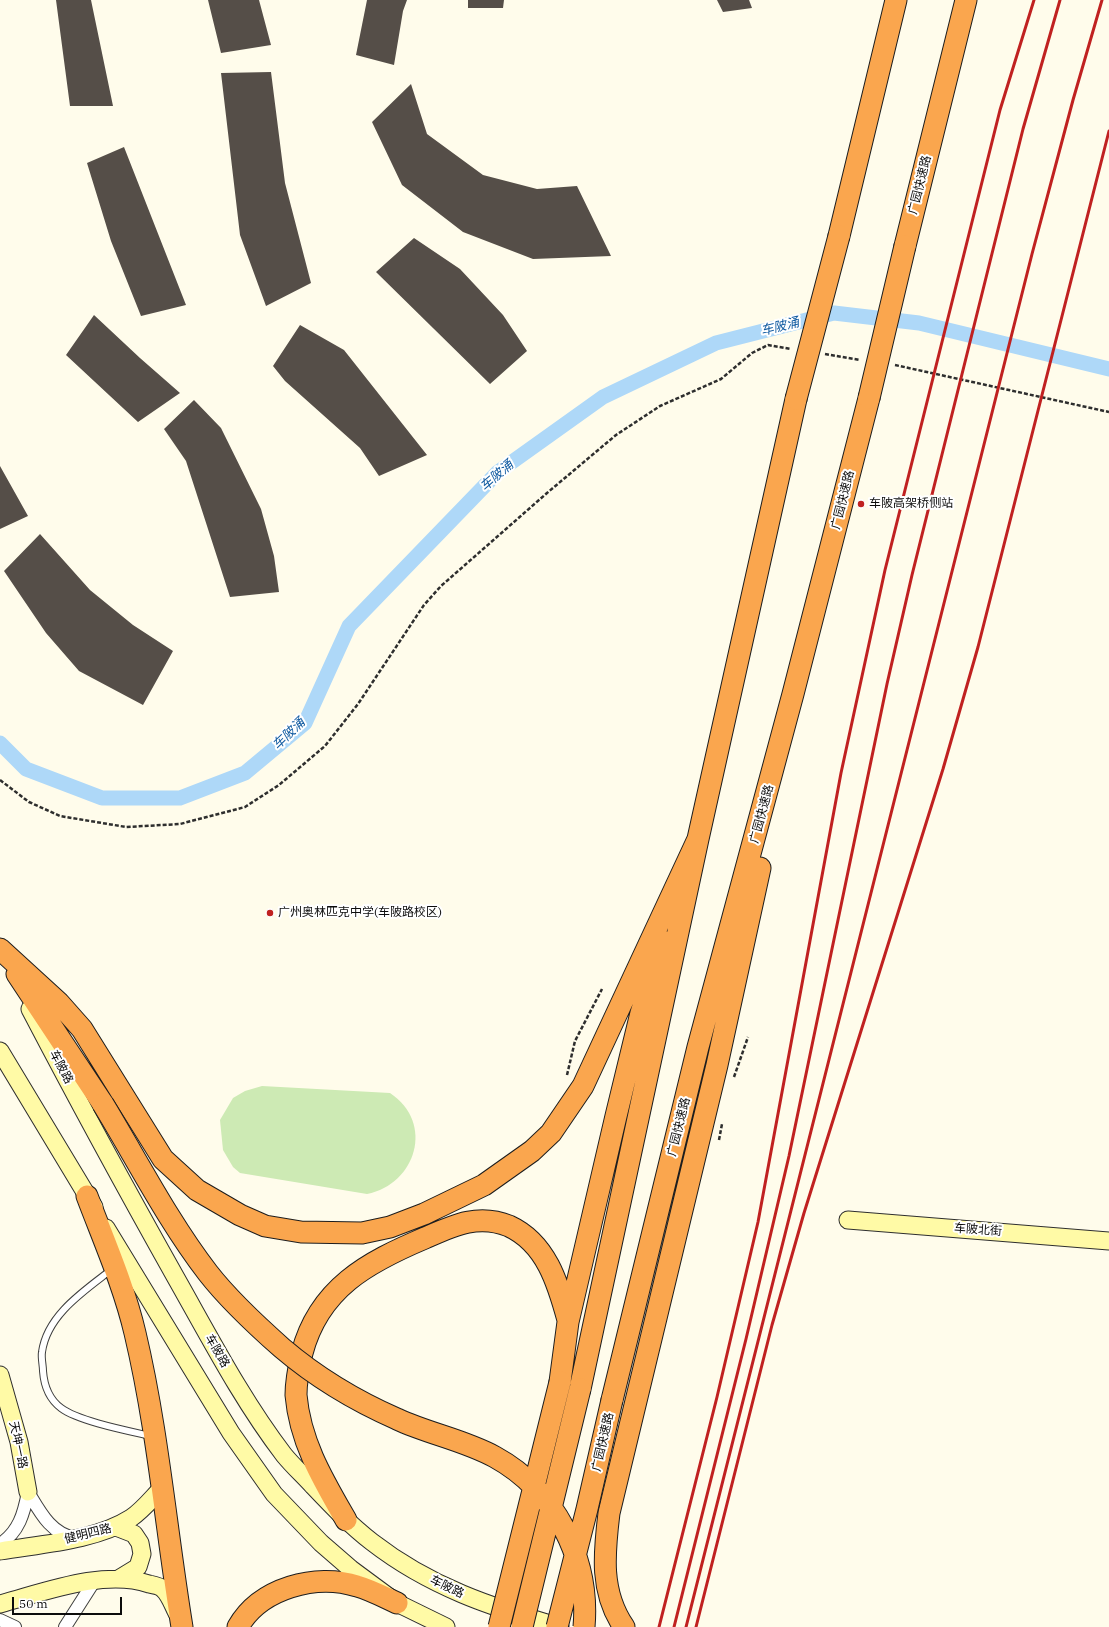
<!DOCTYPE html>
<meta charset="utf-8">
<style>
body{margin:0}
#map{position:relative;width:1109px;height:1627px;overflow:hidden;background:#fffceb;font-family:"IBM Plex Serif",serif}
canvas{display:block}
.scale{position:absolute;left:12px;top:1597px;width:110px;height:18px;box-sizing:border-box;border:2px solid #0c0c0c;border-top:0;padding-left:5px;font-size:12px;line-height:14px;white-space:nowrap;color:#0c0c0c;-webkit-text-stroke:3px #fff;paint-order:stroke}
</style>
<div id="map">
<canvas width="1109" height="1627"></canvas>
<div class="scale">50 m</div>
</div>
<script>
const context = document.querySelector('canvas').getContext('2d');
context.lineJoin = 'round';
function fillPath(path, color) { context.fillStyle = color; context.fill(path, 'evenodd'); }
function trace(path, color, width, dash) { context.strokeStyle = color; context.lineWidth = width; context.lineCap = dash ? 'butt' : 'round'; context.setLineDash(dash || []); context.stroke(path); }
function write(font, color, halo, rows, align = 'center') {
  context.font = font + ' "IBM Plex Serif","Noto Sans SC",serif'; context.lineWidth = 4; context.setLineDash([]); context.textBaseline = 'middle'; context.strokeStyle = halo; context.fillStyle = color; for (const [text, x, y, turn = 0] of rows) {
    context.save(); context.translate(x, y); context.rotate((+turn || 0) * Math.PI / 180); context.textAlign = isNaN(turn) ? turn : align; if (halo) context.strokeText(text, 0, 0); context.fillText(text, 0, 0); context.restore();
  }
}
fillPath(new Path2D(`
 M262,1086L390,1093C435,1123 416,1184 367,1194L240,1173L233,1167L223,1150L220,1120L233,1098L245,1091Z`), '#cdeab4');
trace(new Path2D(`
 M0,743L26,769L102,798H180L245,773L305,723L349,626L498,472L603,397L716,343L834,313L919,323L1109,369`), '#aed8f8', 15);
fillPath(new Path2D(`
 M56,0H91L113,106H70Z
 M208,0H259L271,45L221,53Z
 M367,0H407L403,11L394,65L356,55Z
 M468,0H504L503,8H468Z
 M717,0H749L752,8L723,12Z
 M271,72L285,183L311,283L266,306L240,235L221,73Z
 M411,84L427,134L483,175L537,189L577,186L611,256L533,259L463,232L402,185L372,122Z
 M124,147L186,305L141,316L111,241L87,163Z
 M414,238L460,269L503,315L527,351L490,384L376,272Z
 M94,315L140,358L180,393L138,422L66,355Z
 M300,325L344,350L427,455L379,476L360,448L285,381L273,366Z
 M194,400L221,428L261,509L274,556L279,592L230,597L186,461L164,429Z
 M0,466L28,516L0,529Z
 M40,534L90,590L133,625L173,651L143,705L79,671L46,633L4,571Z`), '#554e48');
const lane = new Path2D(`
 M111,1270C84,1291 47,1315 42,1352C41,1358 43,1365 43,1371C44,1385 49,1399 61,1408C78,1421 129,1431 151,1436`);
const street = new Path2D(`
 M28,1492C40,1512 51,1534 75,1538
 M0,1544C19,1532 24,1513 28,1492
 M0,1620L15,1627
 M65,1627L95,1580`);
const secondary = new Path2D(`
 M30,1009C77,1099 126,1189 176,1278C210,1338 242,1400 284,1455C293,1466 304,1476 313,1486C332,1506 350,1525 372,1542C430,1587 491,1607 560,1627
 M0,1051L94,1207
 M848,1220L1109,1241
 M106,1228L231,1433L274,1494L321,1543L351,1569L397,1603L446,1627
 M0,1375L19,1442L28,1492
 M116,1527L134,1534L140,1543L142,1554L138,1567L120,1578
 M0,1551C41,1544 95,1541 131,1518C143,1510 152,1498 162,1488
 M0,1604C45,1592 104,1569 149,1584C154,1585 160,1586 163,1589C170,1595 173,1606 177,1613`);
const highway = new Path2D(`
 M839,236L896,0
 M905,246L966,0
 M0,949L59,1003L82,1029L163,1159L197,1190L240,1215L265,1226L301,1232L362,1233L390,1227L424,1214L484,1185L532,1151L551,1133L583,1086L698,839
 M17,974L103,1104
 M87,1196C104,1241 124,1286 135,1333C158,1430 166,1529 182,1627
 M560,1382L568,1322L616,1116L641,1013L663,941
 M580,1389L698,839L796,399
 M612,1400L698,1047L793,694L869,398
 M346,1520C323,1480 300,1442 296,1395C296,1381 299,1366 302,1353C319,1288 368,1262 425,1238C452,1226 478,1213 509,1226C546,1243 558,1283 568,1320
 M238,1627C260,1588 316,1573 357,1586C371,1590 384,1597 397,1603
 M624,1627C600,1592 604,1554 609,1513L717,1065L760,868`);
trace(lane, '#3f3f3f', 8);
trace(street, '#3f3f3f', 14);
trace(secondary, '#2e2e2e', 19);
trace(highway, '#1d1d1d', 23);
trace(new Path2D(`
 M825,354L860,360
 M895,365L1109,412
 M0,780L29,802L60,816L126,827L180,824L245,807L279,785L325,746L358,704L424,605L441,586L547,493L616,435L660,406L721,379L752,353L768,345L791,349
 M567,1075L575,1041L602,989
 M734,1077L748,1037
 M719,1140L722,1124`), '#2e2e2e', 2.5, [4, 2]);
trace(lane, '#fff', 6);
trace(street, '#fff', 12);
trace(secondary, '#fffaa6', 17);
trace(highway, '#faa64e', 21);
trace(new Path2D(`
 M659,1627L717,1397L758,1222L841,773L885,570L1000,110L1034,0
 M674,1627L746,1339L789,1156L887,684L912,575L1023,129L1060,0
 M686,1627L1032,254L1073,100L1102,0
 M696,1627L772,1325L804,1213L943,769L978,647L1109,131`), '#c02120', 3);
const highwayBridge = new Path2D(`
 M869,398L905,246
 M796,399L839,236
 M103,1104C137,1160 168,1221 208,1273C229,1300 256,1325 282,1348C316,1377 356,1401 397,1419C429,1434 464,1440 495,1457C555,1490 590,1559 584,1627
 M499,1627L560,1382
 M522,1627L580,1389
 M557,1627L587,1509L612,1400`);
trace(highwayBridge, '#1d1d1d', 23, []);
trace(highwayBridge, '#faa64e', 21);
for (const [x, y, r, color] of [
 [861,504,4,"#c02120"],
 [270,913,4,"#c02120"]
]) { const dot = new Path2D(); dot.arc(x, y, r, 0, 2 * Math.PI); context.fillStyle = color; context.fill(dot); trace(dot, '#fff', 1.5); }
write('12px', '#0c0c0c', '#fff', [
 ["广园快速路",920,185,-76],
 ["广园快速路",843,500,-76],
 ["广园快速路",762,814,-75],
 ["车陂路",61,1067,62],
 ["广园快速路",679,1127,-76],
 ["车陂北街",978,1230,4],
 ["车陂路",217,1351,60],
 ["广园快速路",603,1442,-77],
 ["天坤一路",18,1445,78],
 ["健明四路",88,1534,-14],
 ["车陂路",447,1587,26]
]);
write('12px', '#0c0c0c', '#fff', [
 ["车陂高架桥侧站",869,504],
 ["广州奥林匹克中学(车陂路校区)",278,913]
], 'left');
write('italic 13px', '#115ba1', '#fff', [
 ["车陂涌",780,327,-14],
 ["车陂涌",497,476,-41],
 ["车陂涌",289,734,-44]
]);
</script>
